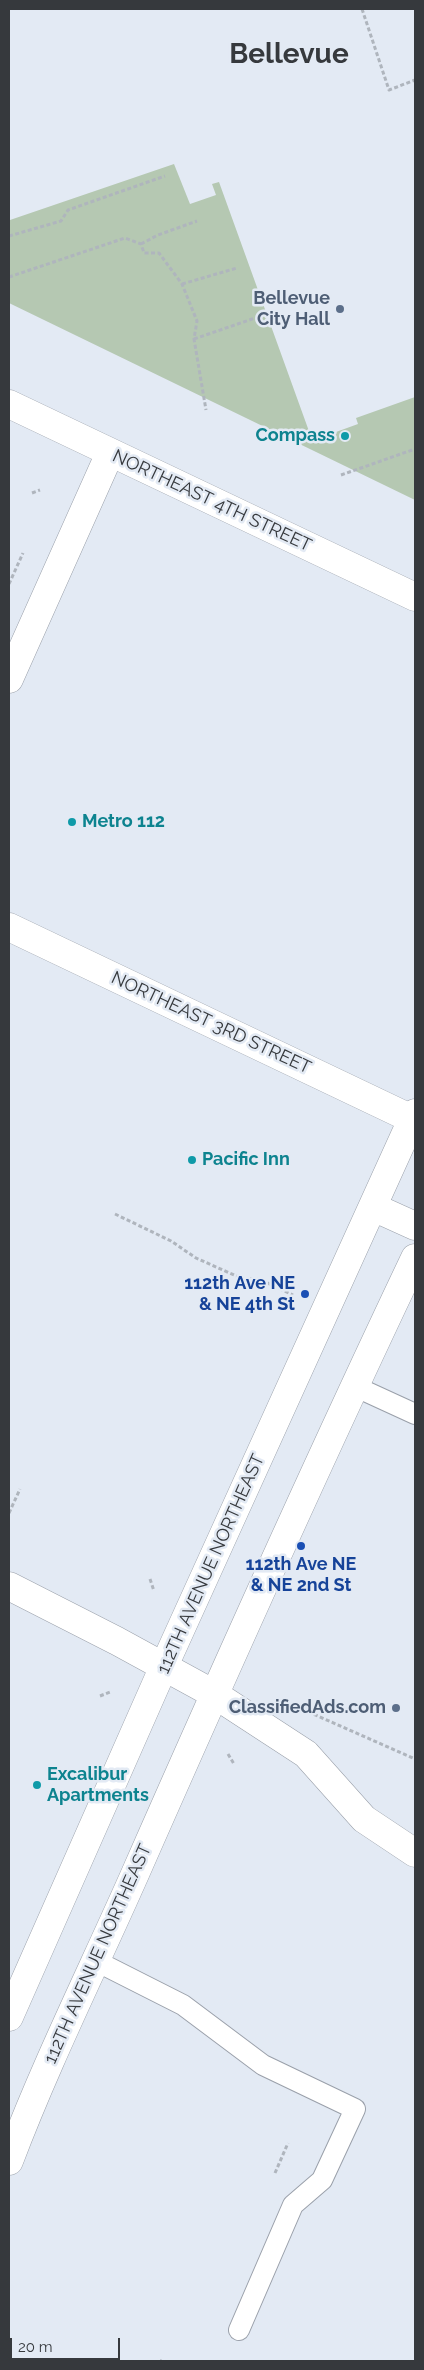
<!DOCTYPE html>
<style>
body{margin:0}
#map{position:relative;width:424px;height:2370px;overflow:hidden;background:#e3eaf4;font-family:Raleway,sans-serif}
canvas{display:block}
.frame{position:absolute;inset:0;border:10px solid #36393d;pointer-events:none}
.scale{position:absolute;left:10px;top:2338px;width:110px;height:22px;box-sizing:border-box;border:2px solid #36393d;border-top:0;padding-left:6px;font-size:15px;line-height:18px;white-space:nowrap;color:#36393d;-webkit-text-stroke:4px #e3eaf4;paint-order:stroke}
</style>
<div id="map">
<canvas width="424" height="2370"></canvas>
<div class="frame"></div>
<div class="scale">20 m</div>
</div>
<script>
const context = document.querySelector('canvas').getContext('2d');
context.lineJoin = 'round';
function fillPath(path, color) { context.fillStyle = color; context.fill(path, 'evenodd'); }
function trace(path, color, width, dash) { context.strokeStyle = color; context.lineWidth = width; context.lineCap = dash ? 'butt' : 'round'; context.setLineDash(dash || []); context.stroke(path); }
function write(font, color, halo, rows, align = 'center') {
  context.font = font + ' Raleway,sans-serif'; context.lineWidth = 5; context.setLineDash([]); context.textBaseline = 'middle'; context.strokeStyle = halo; context.fillStyle = color; for (const [text, x, y, turn = 0] of rows) {
    context.save(); context.translate(x, y); context.rotate((+turn || 0) * Math.PI / 180); context.textAlign = isNaN(turn) ? turn : align; if (halo) context.strokeText(text, 0, 0); context.fillText(text, 0, 0); context.restore();
  }
}
fillPath(new Path2D(`
 M174,164L190,204L216,195L212,184L219,182L310,434L322,430L325,436L358,424L356,418L415,397V500L9,303V217L10,220Z`), '#b5c8b2');
const lane = new Path2D(`
 M354,1386L415,1414
 M96,1961L183,2005L263,2065L355,2109L322,2180L293,2205L239,2330`);
const street = new Path2D(`
 M9,679L110,453
 M9,927L412,1119`);
const secondary = new Path2D(`
 M9,404L415,597
 M373,1207L415,1226
 M9,1586L117,1641L214,1694L306,1754L364,1819L415,1853
 M9,2017L164,1666L415,1113
 M9,2161C46,2063 93,1969 135,1874C226,1667 318,1462 415,1258`);
trace(lane, '#9aa0aa', 22);
trace(street, '#9aa0aa', 29);
trace(secondary, '#9aa0aa', 29);
trace(new Path2D(`
 M362,9L389,90L415,80
 M9,236L61,221L68,210L165,176
 M141,244L158,235L197,221
 M9,277L125,238L141,244L144,253H159L182,284L197,321L194,339L206,410
 M182,284L237,268
 M194,339L258,317
 M341,475L415,449
 M32,493L40,490
 M9,584L23,553
 M115,1214L171,1241L196,1258L243,1279H259L293,1295
 M9,1513L20,1489
 M150,1579L154,1591
 M100,1696L110,1692
 M302,1709L415,1759
 M228,1754L234,1764
 M275,2173L288,2143
 M161,2361L162,2360`), '#afb5bd', 3, [4, 2.5]);
trace(lane, '#fff', 20);
trace(street, '#fff', 28);
trace(secondary, '#fff', 28);
for (const [x, y, r, color] of [
 [340,309,5,"#5c6f8a"],
 [345,436,5,"#0f9aa8"],
 [72,822,5,"#0f9aa8"],
 [192,1160,5,"#0f9aa8"],
 [305,1294,5,"#1a4fb4"],
 [301,1546,5,"#1a4fb4"],
 [396,1708,5,"#5c6f8a"],
 [37,1785,5,"#0f9aa8"]
]) { const dot = new Path2D(); dot.arc(x, y, r, 0, 2 * Math.PI); context.fillStyle = color; context.fill(dot); trace(dot, '#e3eaf4', 2); }
write('bold 18px', '#4e5e75', '#e3eaf4', [
 ["Bellevue",330,299],
 ["City Hall",330,320],
 ["ClassifiedAds.com",386,1708]
], 'right');
write('bold 18px', '#0d838f', '#e3eaf4', [
 ["Compass",335,436,"right"],
 ["Metro 112",82,822],
 ["Pacific Inn",202,1160],
 ["Excalibur",47,1775],
 ["Apartments",47,1796]
], 'left');
write('18px', '#36393d', '#e3eaf4', [
 ["NORTHEAST 4TH STREET",212,501,25],
 ["NORTHEAST 3RD STREET",211,1023,25],
 ["112TH AVENUE NORTHEAST",211,1564,-66],
 ["112TH AVENUE NORTHEAST",98,1954,-66]
]);
write('bold 18px', '#164399', '#e3eaf4', [
 ["112th Ave NE",295,1284],
 ["& NE 4th St",295,1305],
 ["112th Ave NE",301,1565,"center"],
 ["& NE 2nd St",301,1586,"center"]
], 'right');
write('bold 28px', '#36393d', '#e3eaf4', [
 ["Bellevue",289,55]
]);
</script>
